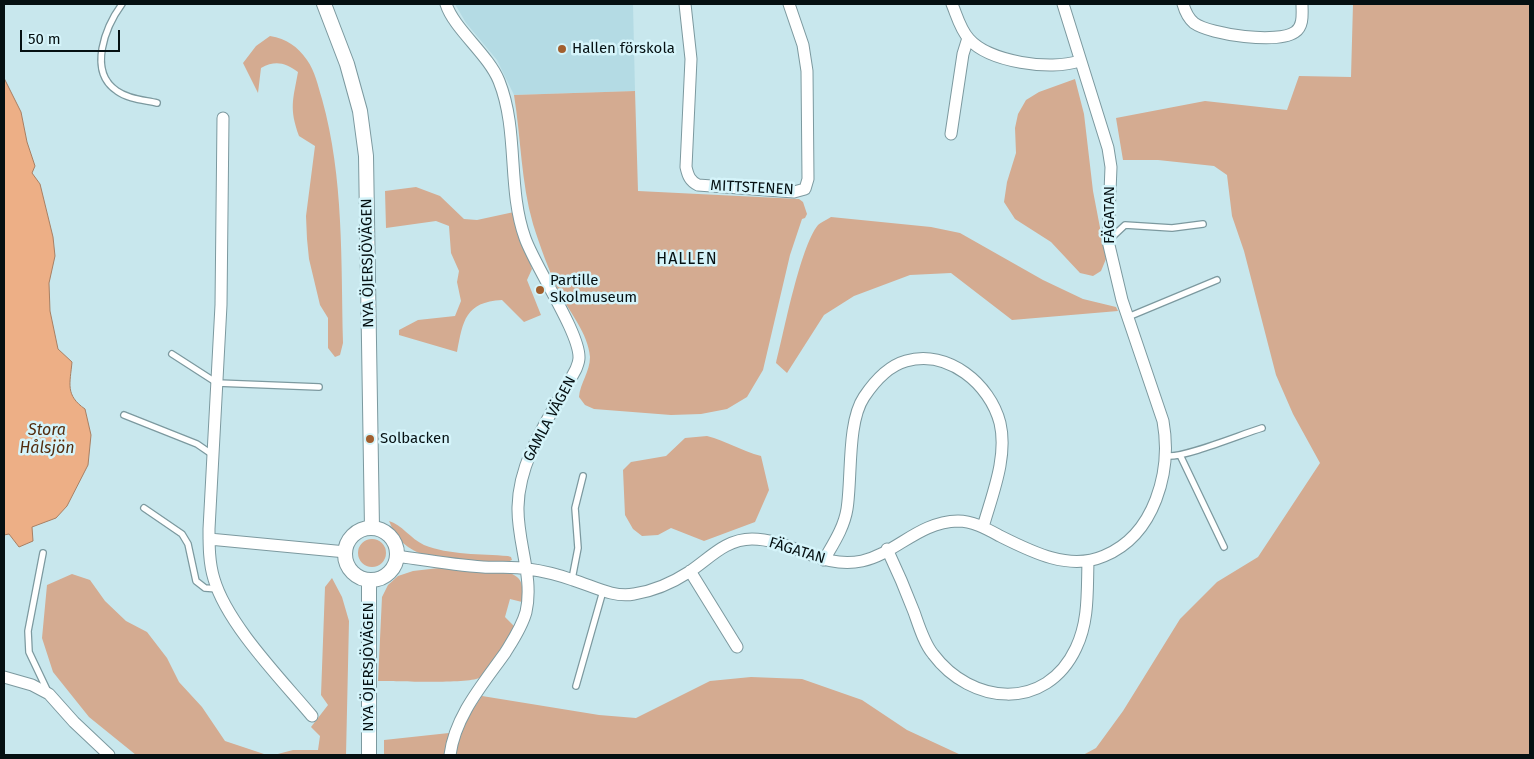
<!DOCTYPE html>
<meta charset="utf-8">
<style>
body{margin:0}
#map{position:relative;width:1534px;height:759px;overflow:hidden;background:#c8e7ed;font-family:"Fira Sans",sans-serif}
canvas{display:block}
.frame{position:absolute;inset:0;border:5px solid #051012;pointer-events:none}
.scale{position:absolute;left:20px;top:30px;width:100px;height:22px;box-sizing:border-box;border:2px solid #051012;border-top:0;padding-left:6px;font-size:15px;line-height:18px;white-space:nowrap;color:#051012;-webkit-text-stroke:4px #d5f4fa;paint-order:stroke}
</style>
<div id="map">
<canvas width="1534" height="759"></canvas>
<div class="frame"></div>
<div class="scale">50 m</div>
</div>
<script>
const context = document.querySelector('canvas').getContext('2d');
context.lineJoin = 'round';
function fillPath(path, color) { context.fillStyle = color; context.fill(path, 'evenodd'); }
function trace(path, color, width, dash) { context.strokeStyle = color; context.lineWidth = width; context.lineCap = dash ? 'butt' : 'round'; context.setLineDash(dash || []); context.stroke(path); }
function write(font, color, halo, rows, align = 'center') {
  context.font = font + ' "Fira Sans",sans-serif'; context.lineWidth = 5; context.setLineDash([]); context.textBaseline = 'middle'; context.strokeStyle = halo; context.fillStyle = color; for (const [text, x, y, turn = 0] of rows) {
    context.save(); context.translate(x, y); context.rotate((+turn || 0) * Math.PI / 180); context.textAlign = isNaN(turn) ? turn : align; if (halo) context.strokeText(text, 0, 0); context.fillText(text, 0, 0); context.restore();
  }
}
fillPath(new Path2D(`
 M455,4H633L635,91L514,95L497,60L466,23Z`), '#b4dbe4');
fillPath(new Path2D(`
 M1353,4H1530V755H1083L1096,748L1123,711L1180,619L1217,582L1258,557L1320,463L1293,414L1276,375L1244,251L1232,216L1227,175L1214,166L1158,160H1123L1116,118L1205,101L1287,110L1299,76L1351,77Z
 M270,36C287,39 297,46 307,60C315,71 318,86 322,99C344,178 341,261 343,343L340,355L335,357L328,348V318L320,305L309,259L307,239L306,216L315,146L299,136C289,108 293,100 298,72C285,63 276,60 261,68L258,93L243,63L256,46Z
 M1075,79L1084,114L1093,191L1106,259L1101,271L1093,276L1080,273L1051,242L1015,219L1004,202L1007,182L1016,153L1015,128L1018,114L1026,100L1039,92Z
 M635,91L638,191L799,199L803,202L807,214L805,218L802,219L790,255L763,370L747,397L727,409L701,414L671,415L594,409L585,405L579,397C580,383 590,372 590,357C588,333 570,313 559,292C549,271 540,246 533,224C521,182 521,138 514,95Z
 M416,187L440,196L464,219L477,220L514,212L532,269L527,280L541,315L524,322L502,300C465,302 463,321 457,352L399,335V330L418,320L455,316L461,301L457,282L459,271L451,253L449,226L436,221L386,228L385,191Z
 M831,217L931,227L960,233L1043,280L1083,299L1116,307L1118,311L1012,320L951,273L910,275L854,296L824,315L787,373L776,363C784,332 800,247 818,225C821,222 827,220 831,217Z
 M707,436C726,441 742,451 761,456L769,490L755,522L704,541L671,528L658,535L642,536L633,529L625,515L623,470L631,462L666,456L685,438Z
 M389,521C401,524 411,539 424,545C449,555 481,554 508,556L511,557L512,560L505,563C471,561 422,566 398,538C394,534 392,527 389,521Z
 M358 553a14 14 0 1 1 28 0a14 14 0 1 1-28 0Z
 M439,568L510,573C525,579 522,588 522,602L510,599L505,617L516,628C508,641 491,671 479,678C467,684 396,681 378,681L382,597L388,585L398,576L413,571Z
 M72,574L90,580L105,601L126,621L147,632L167,658L179,682L202,707L225,741L267,755H136L89,717L53,672L42,638L47,585Z
 M332,578L342,597L349,621L346,755H274L293,750H318L320,736L311,727L328,705L321,695L325,587Z
 M751,677L802,679L862,700L907,730L961,755H384V740L449,733L463,724L482,696L599,715L636,718L710,681Z`), '#d4ab91');
const water = new Path2D(`
 M4,78L21,112L27,142L35,166L32,173L40,184L53,237L55,256L49,283L50,311L58,349L72,362C70,384 65,395 85,409L91,435L88,465L67,506L56,518L32,527L33,541L19,547L9,534L4,535Z`);
fillPath(water, '#edaf86');
trace(water, '#a77f63', 1);
const service = new Path2D(`
 M122,4C106,26 87,71 117,91C128,99 144,100 157,103
 M1109,240L1125,225L1172,228L1203,224
 M1128,317L1217,280
 M172,354L217,383L319,387
 M124,415L197,444L213,455
 M1180,455L1224,547
 M1167,456C1184,458 1242,434 1262,428
 M144,508L182,534L188,544L196,581L205,588L218,589
 M43,553L28,631L29,652L48,692
 M572,579L578,548L575,508L583,476
 M576,686L603,591`);
const minor = new Path2D(`
 M446,4C454,29 488,54 499,81C519,131 507,188 525,238C535,267 580,333 579,358C579,362 577,366 576,369C553,413 519,456 518,507C517,542 534,577 526,612C522,627 513,640 505,653C483,684 455,716 450,755
 M685,4L691,59L686,167C688,176 690,181 698,185L794,192L805,189L808,179L807,71L803,45L789,4
 M952,4C957,16 960,29 969,39C989,62 1051,71 1079,61
 M1183,4C1185,11 1188,18 1194,23C1211,35 1278,44 1295,32C1304,26 1302,13 1302,4
 M223,118L221,305L209,529C209,545 209,563 214,579C227,624 281,679 312,716
 M951,134L963,54L968,38
 M209,539L346,552
 M887,549C897,570 906,591 914,612C919,626 924,643 933,654C971,705 1046,712 1076,648C1089,621 1087,592 1088,562
 M397,556C425,560 454,565 483,567C498,568 514,566 528,569C543,571 559,575 573,580C593,586 613,598 634,594C654,591 672,583 689,572C709,559 725,539 752,539C791,539 822,570 862,561C897,553 918,522 958,521C973,521 987,529 1000,536C1032,552 1069,571 1104,556C1155,535 1172,471 1163,421L1122,300L1108,241L1111,167L1108,148L1063,4
 M824,560C833,544 844,528 847,509C852,478 847,422 864,397C874,382 888,366 906,361C948,349 990,384 1000,423C1008,457 992,495 983,527
 M690,571L737,647
 M4,677L32,685L49,694L74,722L109,755`);
const tertiary = new Path2D(`
 M324,4L347,64L360,111L366,156L372,528
 M345 554a26 26 0 1 1 52 0a26 26 0 1 1-52 0Z
 M369,580V755`);
trace(service, '#7c999f', 8);
trace(minor, '#7c999f', 13);
trace(tertiary, '#7c999f', 16);
trace(service, '#fff', 5.5);
trace(minor, '#fff', 11);
trace(tertiary, '#fff', 14);
for (const [x, y, r, color] of [
 [562,49,5,"#a25f2e"],
 [540,290,5,"#a25f2e"],
 [370,439,5,"#a25f2e"]
]) { const dot = new Path2D(); dot.arc(x, y, r, 0, 2 * Math.PI); context.fillStyle = color; context.fill(dot); trace(dot, '#d5f4fa', 2); }
write('15px', '#051012', '#d5f4fa', [
 ["Hallen förskola",572,49],
 ["Partille",550,281],
 ["Skolmuseum",550,298],
 ["Solbacken",380,439]
], 'left');
write('15px', '#051012', '#d5f4fa', [
 ["MITTSTENEN",752,188,3],
 ["FÄGATAN",1110,215,-90],
 ["NYA ÖJERSJÖVÄGEN",368,263,-91],
 ["GAMLA VÄGEN",550,419,-62],
 ["FÄGATAN",797,551,17],
 ["NYA ÖJERSJÖVÄGEN",369,667,-90]
]);
context.letterSpacing = '1px';
write('16px', '#051012', '#d5f4fa', [
 ["HALLEN",687,260]
]);
context.letterSpacing = '0px';
write('italic 16px', '#532c0d', '#d5f4fa', [
 ["Stora",47,431],
 ["Hålsjön",47,449]
]);
</script>
